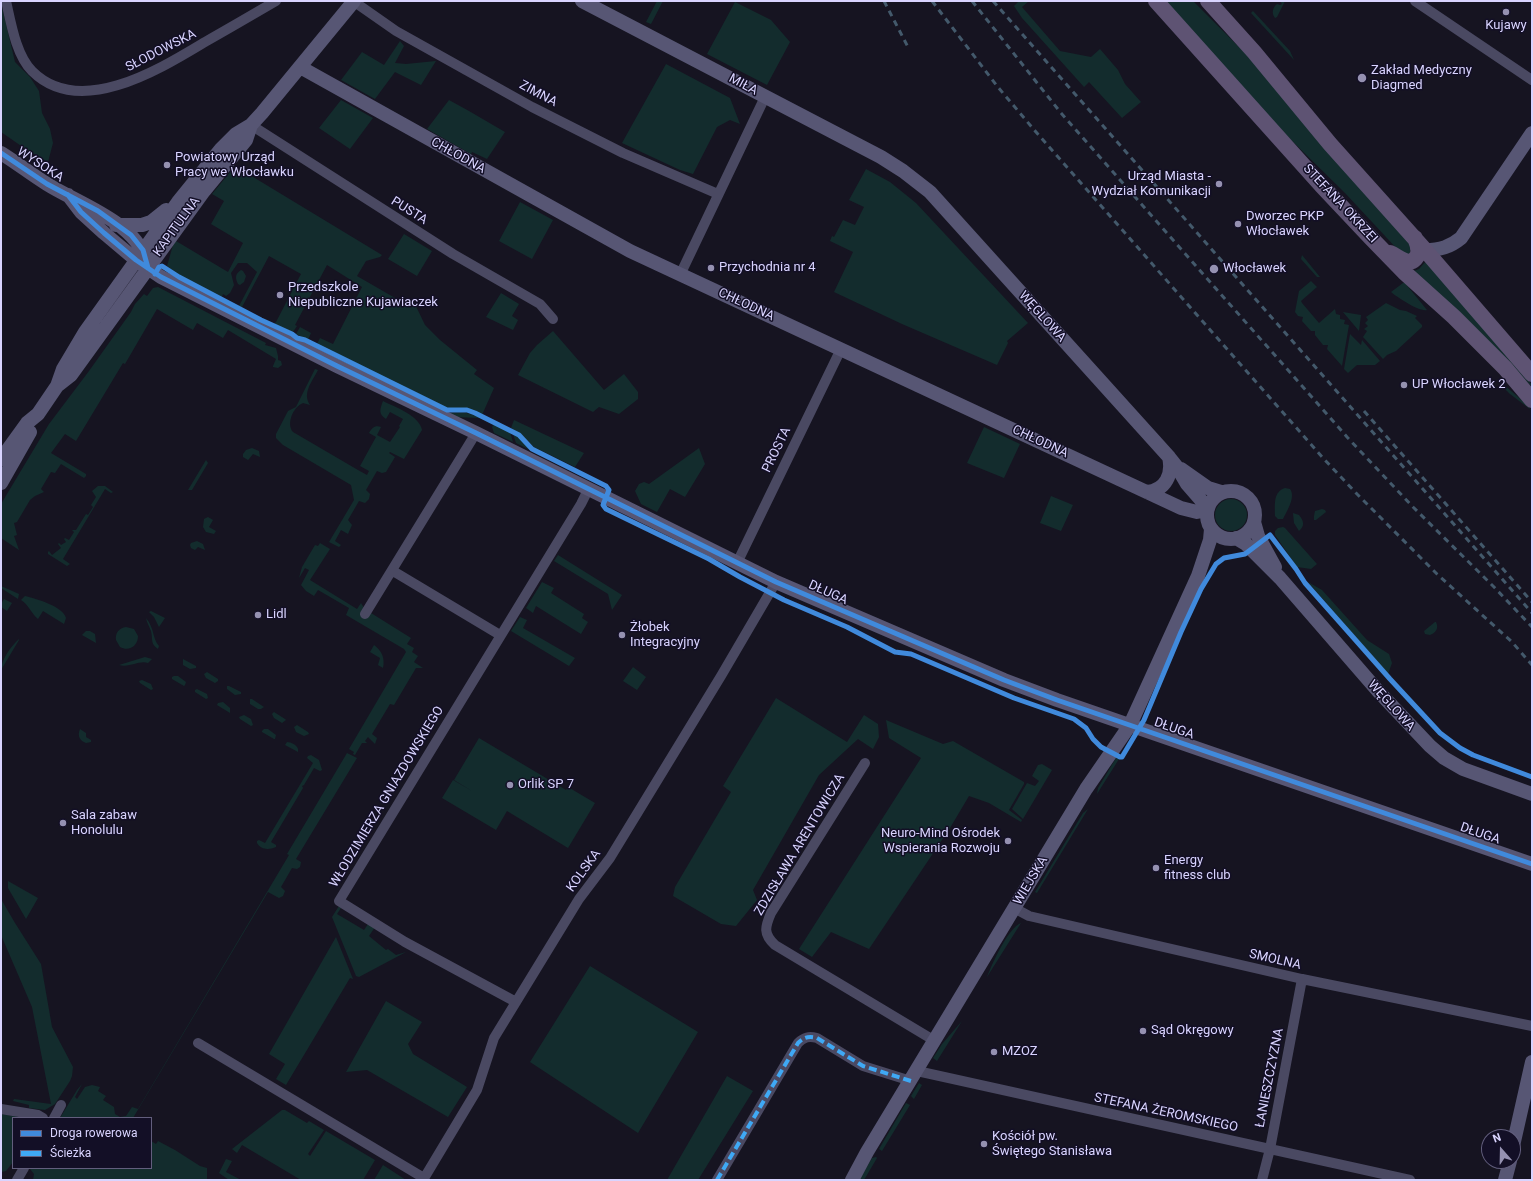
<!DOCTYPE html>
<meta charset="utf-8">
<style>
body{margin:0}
#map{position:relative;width:1533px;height:1181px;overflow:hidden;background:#161421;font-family:Roboto,sans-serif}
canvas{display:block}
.frame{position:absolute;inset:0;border:2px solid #d9d4ff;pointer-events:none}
.legend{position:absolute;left:12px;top:1117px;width:140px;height:52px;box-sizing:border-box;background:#130f26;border:1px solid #625e7d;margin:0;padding:5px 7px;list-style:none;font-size:12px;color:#d9d4ff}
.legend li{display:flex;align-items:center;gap:8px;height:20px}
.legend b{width:20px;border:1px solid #625e7d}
.north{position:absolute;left:1481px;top:1129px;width:40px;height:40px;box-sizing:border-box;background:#130f26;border:1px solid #625e7d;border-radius:50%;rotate:340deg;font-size:11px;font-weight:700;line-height:16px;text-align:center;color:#d9d4ff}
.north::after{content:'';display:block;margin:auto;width:14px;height:18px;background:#9591b1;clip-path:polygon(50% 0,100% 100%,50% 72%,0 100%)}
</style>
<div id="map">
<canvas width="1533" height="1181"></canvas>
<div class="frame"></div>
<ul class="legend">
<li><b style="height:5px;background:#408adc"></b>Droga rowerowa</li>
<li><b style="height:5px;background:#3fa9f5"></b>Ścieżka</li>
</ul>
<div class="north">N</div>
</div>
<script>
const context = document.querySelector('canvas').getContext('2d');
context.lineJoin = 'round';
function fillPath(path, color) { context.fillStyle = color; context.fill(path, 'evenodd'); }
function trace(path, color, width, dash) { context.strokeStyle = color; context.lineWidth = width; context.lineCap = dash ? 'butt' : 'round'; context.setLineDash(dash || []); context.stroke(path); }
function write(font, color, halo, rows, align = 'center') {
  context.font = font + ' Roboto,sans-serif'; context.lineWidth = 3; context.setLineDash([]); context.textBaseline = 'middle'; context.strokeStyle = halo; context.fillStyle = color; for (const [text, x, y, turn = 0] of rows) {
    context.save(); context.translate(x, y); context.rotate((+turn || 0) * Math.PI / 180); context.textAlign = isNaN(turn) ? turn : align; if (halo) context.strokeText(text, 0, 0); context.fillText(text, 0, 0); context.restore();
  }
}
fillPath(new Path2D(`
 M657,1H663L651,24L646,22Z
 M1019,1H1029L1022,7L1060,51L1091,57L1100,49L1118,70L1125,84L1141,102L1122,118L1089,82L1084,87L1022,18L1014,6Z
 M1164,1H1193L1245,53L1412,245L1409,255L1399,251L1345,193L1287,136Z
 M1280,1H1285L1277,17L1275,18C1271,13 1273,7 1277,4L1280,5L1282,4Z
 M735,2L771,20L790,42L767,85L707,54Z
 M1,3L15,62L30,77L39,91L42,113L50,129L53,143L48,162L27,150L1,132Z
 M1253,11L1290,51L1294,60L1251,13Z
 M400,41L404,46L395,63L406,64L436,61L421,85L395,72L375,99L341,80L362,52L384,65Z
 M666,64L730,98L740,124L730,120L717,127L693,174L680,170L622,143Z
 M341,100L373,118L350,149L319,128Z
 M449,100L469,111L505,132L487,159L472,152L471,154L427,129Z
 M235,166L382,255L380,257L366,261L357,276L409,306L413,300L425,325L440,340L477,370L474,374L494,388L482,415L469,409L447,408L317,344L320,338L333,344L362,287L327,265L295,325L297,326L293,332L274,324L276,322L301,274L269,256L242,307L239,306L257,272L247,263H238L231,273L234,285L230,293L226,296L223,294L222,297L179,275L167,266L173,245L176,241L228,272L243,243L211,224L224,201L212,194Z
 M866,169L890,182L916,203L1028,323L1007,341L1008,343L997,365L902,324L834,292L853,252L830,241L832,236L834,237L843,220L855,225L864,207L849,200Z
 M520,202L553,220L532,259L499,241Z
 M404,234L432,251L417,276L388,259Z
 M1302,255L1320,277H1321H1317L1301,259Z
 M1426,261L1532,385V387L1509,363L1414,271L1419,269Z
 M241,270L243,271L246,276L244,282L240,285L238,284C235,278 235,274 241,270Z
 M1311,281L1317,287L1301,301L1302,303L1319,323L1335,309L1336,314L1340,315V319L1345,320L1344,324L1349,325L1342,366L1327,349L1328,345H1323L1315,335V331H1311L1302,321L1303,317L1298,316L1295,312L1299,291Z
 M1403,283H1405L1427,310C1419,312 1397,297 1391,292Z
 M158,287L266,343L265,345L276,348L278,356V360L281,361L282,365L278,368L273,367V366L276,359L228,330L223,338L197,323L193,330L157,309L125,364L123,363L76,441L65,434L51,453L86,474V476L84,478L61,464L55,473L51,472L41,489L44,492L35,496L30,500L17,522L14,523L17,535L14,536L19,550L1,538V504L49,424L89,371L131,312L135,304L144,294L147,296L153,288Z
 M501,293L519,304L512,316L518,320L513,330L486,317Z
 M1386,303L1400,310L1406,311L1417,316L1415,318L1422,325V327L1396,351L1387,355L1383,359L1363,337L1367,331L1364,329L1368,326L1365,323L1368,320L1366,317Z
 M1343,312L1361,315L1359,331Z
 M300,327L311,333L308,340L296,334Z
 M553,331L604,390L624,374L638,392V399L619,414L599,407L593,412L518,375L530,353L537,345Z
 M1350,334L1361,345L1362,340L1380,361L1375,365H1357L1348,373L1344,369Z
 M343,361L449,413C461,412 469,412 480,418L455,417L342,362Z
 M315,369L318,370C312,382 302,393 310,405L303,403C293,407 286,424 293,432L358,470L367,475L369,471L360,466L376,437L369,433C372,428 375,425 381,427L377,435L390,442L400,427L399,426L403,419L390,412L386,419C378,414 380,409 383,401C395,407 420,416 422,430L404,459L390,452L389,453L395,457L386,472L382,473L377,471L366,490L370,494L369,499L365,503L359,501L348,520L352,525L348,534L341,530L335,541L341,545L339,547L329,542L354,500L351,485L283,445L276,438V434L288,411L296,407Z
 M1500,384H1503L1524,402L1531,410L1510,394Z
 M514,420L584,453L575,467L534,447L522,435L511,428Z
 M494,424L510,432L513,442L494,433L492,427Z
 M984,427L1020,444L1004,478L967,463Z
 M513,434L518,436L530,450L516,443Z
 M252,448L259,451L260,457L253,454L249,459L248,460L243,457V454L246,450Z
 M699,448L705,464L685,497L670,489L657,512L641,504L635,491L639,484L644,482L649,484Z
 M206,460L208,463L192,490H188Z
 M98,486H105L113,492L111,493L105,489L63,559L70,564L67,566L48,554V552L49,551L52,555L61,548L58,544L59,543L61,545L66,542L64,539L65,538L69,540L74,532L72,530H76L86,514L88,515L93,507L91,505L96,497L92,491Z
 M1285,488L1290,489C1296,497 1287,511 1283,519H1278L1275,516C1275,504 1273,492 1285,488Z
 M1051,496L1073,505L1061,531L1040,523Z
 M1215 515a16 16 0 1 1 32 0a16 16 0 1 1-32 0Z
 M1322,509L1325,510L1326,512L1316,520H1314V516L1315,511Z
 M1293,513L1299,515C1304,521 1305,526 1299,531L1294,523Z
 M208,517L213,520L209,527L216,531L214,534L206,532L203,527L204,519Z
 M1283,527L1285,528L1317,564L1311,569L1297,567L1275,535V531L1278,528Z
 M197,541L203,544L205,550L198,547L195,550L191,548L190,545L191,543Z
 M320,543L330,549L310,580L357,609L361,603L364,608L371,613L411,638L407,644L414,648L412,652L418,656L414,662L423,668H416L394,705L390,704L372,734L377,738L375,744L368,737L365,741L367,743H362L355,755L353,754L354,752L349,749L406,652L404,649L346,615L349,608L318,590L314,596L306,591L301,585L309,570L305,568L299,578L302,567L315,545L318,546Z
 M558,555L622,595L612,610L608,594L554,561Z
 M542,582L554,588L551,593L584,614L582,618L588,622L581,634L536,606L533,613L526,608Z
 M1308,582L1322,590L1367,640L1389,654L1392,663L1388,674Z
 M1,586L19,594L18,599L1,588Z
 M25,596C36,599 63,606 66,618L64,624L43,611L38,619C31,613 29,605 21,600Z
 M4,599L12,603L7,611L1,607V604Z
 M151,611L165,618L159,627L154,617L149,612Z
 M520,617L527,620L523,628L575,658L569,666L511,631Z
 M146,618C155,629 152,638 159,646L158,649C150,644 153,639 151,631C149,626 147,623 146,618Z
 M1435,622H1436C1439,628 1436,633 1430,635L1425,634L1424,631Z
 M126,627L134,629L138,636C138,646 129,652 120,647L116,640C115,633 119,628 126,627Z
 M86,631H90L95,634L96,643L82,635Z
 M19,639V640L1,670C1,660 11,646 19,639Z
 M374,645C382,651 385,658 383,668L378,665L380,658L370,652Z
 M145,657L152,659L148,663C139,660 130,668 119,665Z
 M183,659L196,666V668L190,669L183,665Z
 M633,667L646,677L637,690L623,681Z
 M207,672L218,679V681L215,683L206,678L204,674Z
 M174,676H178L186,682L185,685L184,686L172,679V677Z
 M142,680L151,684L153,689L151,690L140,683L139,681Z
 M227,686H229L241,692V694L235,695L227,689Z
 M197,689L207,694L208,698L206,699L195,692V690Z
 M776,698L847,742L864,715L878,724L879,737L873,749L858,739L819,775L753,890L757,900L736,926L721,924L673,896L675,887L731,792L723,786Z
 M250,699H252L264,707L261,709H258L250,704Z
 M223,702L230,708V713L217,705L218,703Z
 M274,712L285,719L286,720L282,723L274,718L272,714Z
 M244,715L251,719L253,725L251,726L240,719L239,717Z
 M886,720L943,744L953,741L1024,782V784L1009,810L1022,820L1021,822L989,803L969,796L950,828L869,949L831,932L812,957L799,949L921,758L889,738Z
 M297,725L308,732L309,734L304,736L296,732L294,727Z
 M80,729L86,733V737L91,740V742L86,743C80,741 77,736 80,729Z
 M264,729H268L276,735L275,739H274L262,732V731Z
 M479,738L566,790L568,787L595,803L568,848L507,811L496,830L442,798L453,780L472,791L454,780Z
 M287,742C291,742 297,745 298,749V752L285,745Z
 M347,753L357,758L296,859L301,862L300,867L297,869L292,868L281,887L285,891L283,896L279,898L268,892L133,1118H60L77,1090L82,1084L75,1097L77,1099L85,1087L92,1085L100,1087L98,1091L106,1096L103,1100L114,1107L115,1114L120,1117L126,1116L132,1107L138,1109L289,855L287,854Z
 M311,755L319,760L322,770L320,771L314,768L304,785L302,786L303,788L271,842L276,845V847C269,850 261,850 257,843V841L259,840L265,843L313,763L307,758L308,756Z
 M1116,758L1119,759L1097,794L1098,788Z
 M1042,764L1052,770L1023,819L1012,809L1027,783L1035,786L1039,781L1032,776L1038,765Z
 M1088,809L1037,893L1035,892L1083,813Z
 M8,881L38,898L26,919L8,888Z
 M1,899L15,923L41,964L52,1027L73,1067L72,1076L70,1081L55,1104L45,1110L29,1108V1105L13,1101L14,1099L51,1104L32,1007L1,935Z
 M339,906L341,908L337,914L364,930L368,924L375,927L369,936L386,950L388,949L396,955L406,952L359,977L356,976L332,917Z
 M1021,923L987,977C992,964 1008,928 1021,923Z
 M336,937L353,979L350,978L286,1085L276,1079L285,1064L269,1054Z
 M590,966L698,1032L638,1133L530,1062Z
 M386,1001L422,1022L408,1044L413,1054L467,1087L448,1117L367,1070L346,1072Z
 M962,1021L937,1061L933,1058L942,1044Z
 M727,1076L753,1091L698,1180H667Z
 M919,1083L922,1085L914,1099L911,1096Z
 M906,1103L910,1105L882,1151L879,1149Z
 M282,1110H285L307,1123L309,1121L324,1130L308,1154L310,1156L326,1131L375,1160L363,1180H301L242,1145L237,1153L232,1149Z
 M1,1114L21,1117L13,1118V1162L6,1171L1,1172Z
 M151,1141L156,1144L158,1141L175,1150L200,1166L207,1168V1180H33L34,1174L30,1169L151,1168Z
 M876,1157L877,1158L864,1180H859L872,1158Z
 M226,1159L232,1161L226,1172L241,1180H229L219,1173Z
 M383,1165L406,1180H374Z`), '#132c2d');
trace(new Path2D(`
 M6,1C11,23 16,55 32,71C80,119 160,69 205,42C228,29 252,15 276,1
 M353,1L396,31L532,107L623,153L718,194
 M1415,1L1532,80
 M251,125L453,254L540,304L553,319
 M680,275L765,97
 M737,563L841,349
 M393,571L500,635
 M365,614L476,433
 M865,763L771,913C765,927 763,934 775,945L935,1041
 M1014,908L1029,916L1302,979L1532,1026
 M516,1002L405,942L339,901L581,504L589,488
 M198,1043L424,1178
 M917,1071L1410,1180
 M1,1109L38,1115L43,1118
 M54,1118L61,1105
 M17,1180L24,1168
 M423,1180L477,1090L494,1038L579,899L610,858L721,676L776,582
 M717,1180L798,1043C804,1037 809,1036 817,1038L863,1066L911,1081
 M1262,1180L1270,1149L1302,979`), '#4a4962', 10);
trace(new Path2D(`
 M582,1L881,157L903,171L930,192L1169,457L1177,467L1187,484L1207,507
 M300,67L630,251L1181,508L1197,512L1207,510
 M1,153C17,163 31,174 47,184C77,203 134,222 145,258
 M68,195L81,212L104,233L136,260L161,277L337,366L476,433L776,582L1004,680L1057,700L1532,864
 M116,225H142L151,222L166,210
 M1425,250C1440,250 1450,247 1461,238L1532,133
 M57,386L71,375L204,191L246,140L251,125
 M1,459L27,423L38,414L57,386L63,369L85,332L178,202L221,149L236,134L251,125L262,113L354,1
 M1181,469L1208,488L1221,492
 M1,483L30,432
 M1207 515a24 24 0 1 1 48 0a24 24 0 1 1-48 0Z
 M1147,492C1166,490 1173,474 1169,457
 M1254,522L1258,536L1275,567
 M1236,538L1246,544L1280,578L1378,691L1430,746L1444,758L1463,769L1532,794
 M1513,1146L1532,1062
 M852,1180L867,1152L1086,789L1130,725L1198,576L1210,540L1211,529
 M1505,1180L1510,1161`), '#575674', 14);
trace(new Path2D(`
 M1156,1L1321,185L1371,238L1404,272L1454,317L1505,368L1532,400
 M1208,1L1254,52L1330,144L1425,250L1532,374
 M1390,253C1395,255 1400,259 1405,261C1413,264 1420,256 1418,248C1418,245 1416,241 1415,238`), '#5e5373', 16);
trace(new Path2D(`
 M884,1L909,49
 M932,1L997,86L1036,132L1323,458L1357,494L1437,574L1512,642L1532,665
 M972,1L1061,113L1347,437L1413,507L1494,587L1532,627
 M993,1L1532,613
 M1364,411L1532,602`), '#43596b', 3, [6, 5]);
trace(new Path2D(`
 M717,1180L798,1043C804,1037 809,1036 817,1038L863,1066L911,1081`), '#3fa9f5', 4, [8, 4]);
trace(new Path2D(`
 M1,153L47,184L98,211L131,235L143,250L148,268
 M68,195L81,212L104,233L136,260L161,277L337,366L476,433L776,582L1004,680L1057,700L1532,864
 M155,274L159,267L162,266L179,277L261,320L292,334L297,338L305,340L447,410H467L475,413L519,435L532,449L606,486L609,490L603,505L606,509L709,559L740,577L784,600L847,627L895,652L911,654L1014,698L1074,719L1086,728L1093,739L1101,747L1120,757H1122L1144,720L1181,632L1201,589L1216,564L1224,558L1245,554L1270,535L1296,569L1305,583L1390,679L1440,733L1460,748L1473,755L1532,777`), '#408adc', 5);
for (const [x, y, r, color] of [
 [1506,12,4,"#9591b1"],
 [1362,78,5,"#9591b1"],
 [167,165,4,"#9591b1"],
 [1219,184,4,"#9591b1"],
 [1238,224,4,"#9591b1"],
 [711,268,4,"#9591b1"],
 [1214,269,5,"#9591b1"],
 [280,295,4,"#9591b1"],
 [1404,385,4,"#9591b1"],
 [258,615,4,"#9591b1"],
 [622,635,4,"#9591b1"],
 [510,785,4,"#9591b1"],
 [63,823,4,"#9591b1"],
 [1008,841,4,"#9591b1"],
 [1156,868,4,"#9591b1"],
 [1143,1031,4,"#9591b1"],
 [994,1052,4,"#9591b1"],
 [984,1144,4,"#9591b1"]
]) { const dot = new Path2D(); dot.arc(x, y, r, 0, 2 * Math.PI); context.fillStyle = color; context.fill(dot); trace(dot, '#130f26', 1.5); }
write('13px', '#d9d4ff', '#130f26', [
 ["Kujawy",1506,26,"center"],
 ["Zakład Medyczny",1371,71],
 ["Diagmed",1371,86],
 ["Powiatowy Urząd",175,158],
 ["Pracy we Włocławku",175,173],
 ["Urząd Miasta -",1211,177,"right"],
 ["Wydział Komunikacji",1211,192,"right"],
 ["Dworzec PKP",1246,217],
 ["Włocławek",1246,232],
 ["Przychodnia nr 4",719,268],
 ["Włocławek",1223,269],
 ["Przedszkole",288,288],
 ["Niepubliczne Kujawiaczek",288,303],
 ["UP Włocławek 2",1412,385],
 ["Lidl",266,615],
 ["Żłobek",630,628],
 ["Integracyjny",630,643],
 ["Orlik SP 7",518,785],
 ["Sala zabaw",71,816],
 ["Honolulu",71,831],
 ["Neuro-Mind Ośrodek",1000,834,"right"],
 ["Wspierania Rozwoju",1000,849,"right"],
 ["Energy",1164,861],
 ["fitness club",1164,876],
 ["Sąd Okręgowy",1151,1031],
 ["MZOZ",1002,1052],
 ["Kościół pw.",992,1137],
 ["Świętego Stanisława",992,1152]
], 'left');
write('13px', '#d9d4ff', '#130f26', [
 ["SŁODOWSKA",161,51,-27],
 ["MIŁA",743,85,28],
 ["ZIMNA",538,94,28],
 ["CHŁODNA",458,156,29],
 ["WYSOKA",40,165,33],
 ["STEFANA OKRZEI",1340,204,47],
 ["PUSTA",409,211,32],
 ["KAPITULNA",177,227,-54],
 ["CHŁODNA",746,305,25],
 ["WĘGLOWA",1042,317,48],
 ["CHŁODNA",1040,442,25],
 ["PROSTA",777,450,-64],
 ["DŁUGA",828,593,24],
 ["WĘGLOWA",1391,706,48],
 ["DŁUGA",1174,729,19],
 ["WŁODZIMIERZA GNIAZDOWSKIEGO",387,797,-59],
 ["DŁUGA",1480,834,19],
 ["ZDZISŁAWA ARENTOWICZA",800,845,-59],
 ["KOLSKA",584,871,-54],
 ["WIEJSKA",1031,881,-59],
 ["SMOLNA",1275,960,13],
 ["ŁANIESZCZYZNA",1270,1078,-79],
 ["STEFANA ŻEROMSKIEGO",1166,1113,12]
]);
</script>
